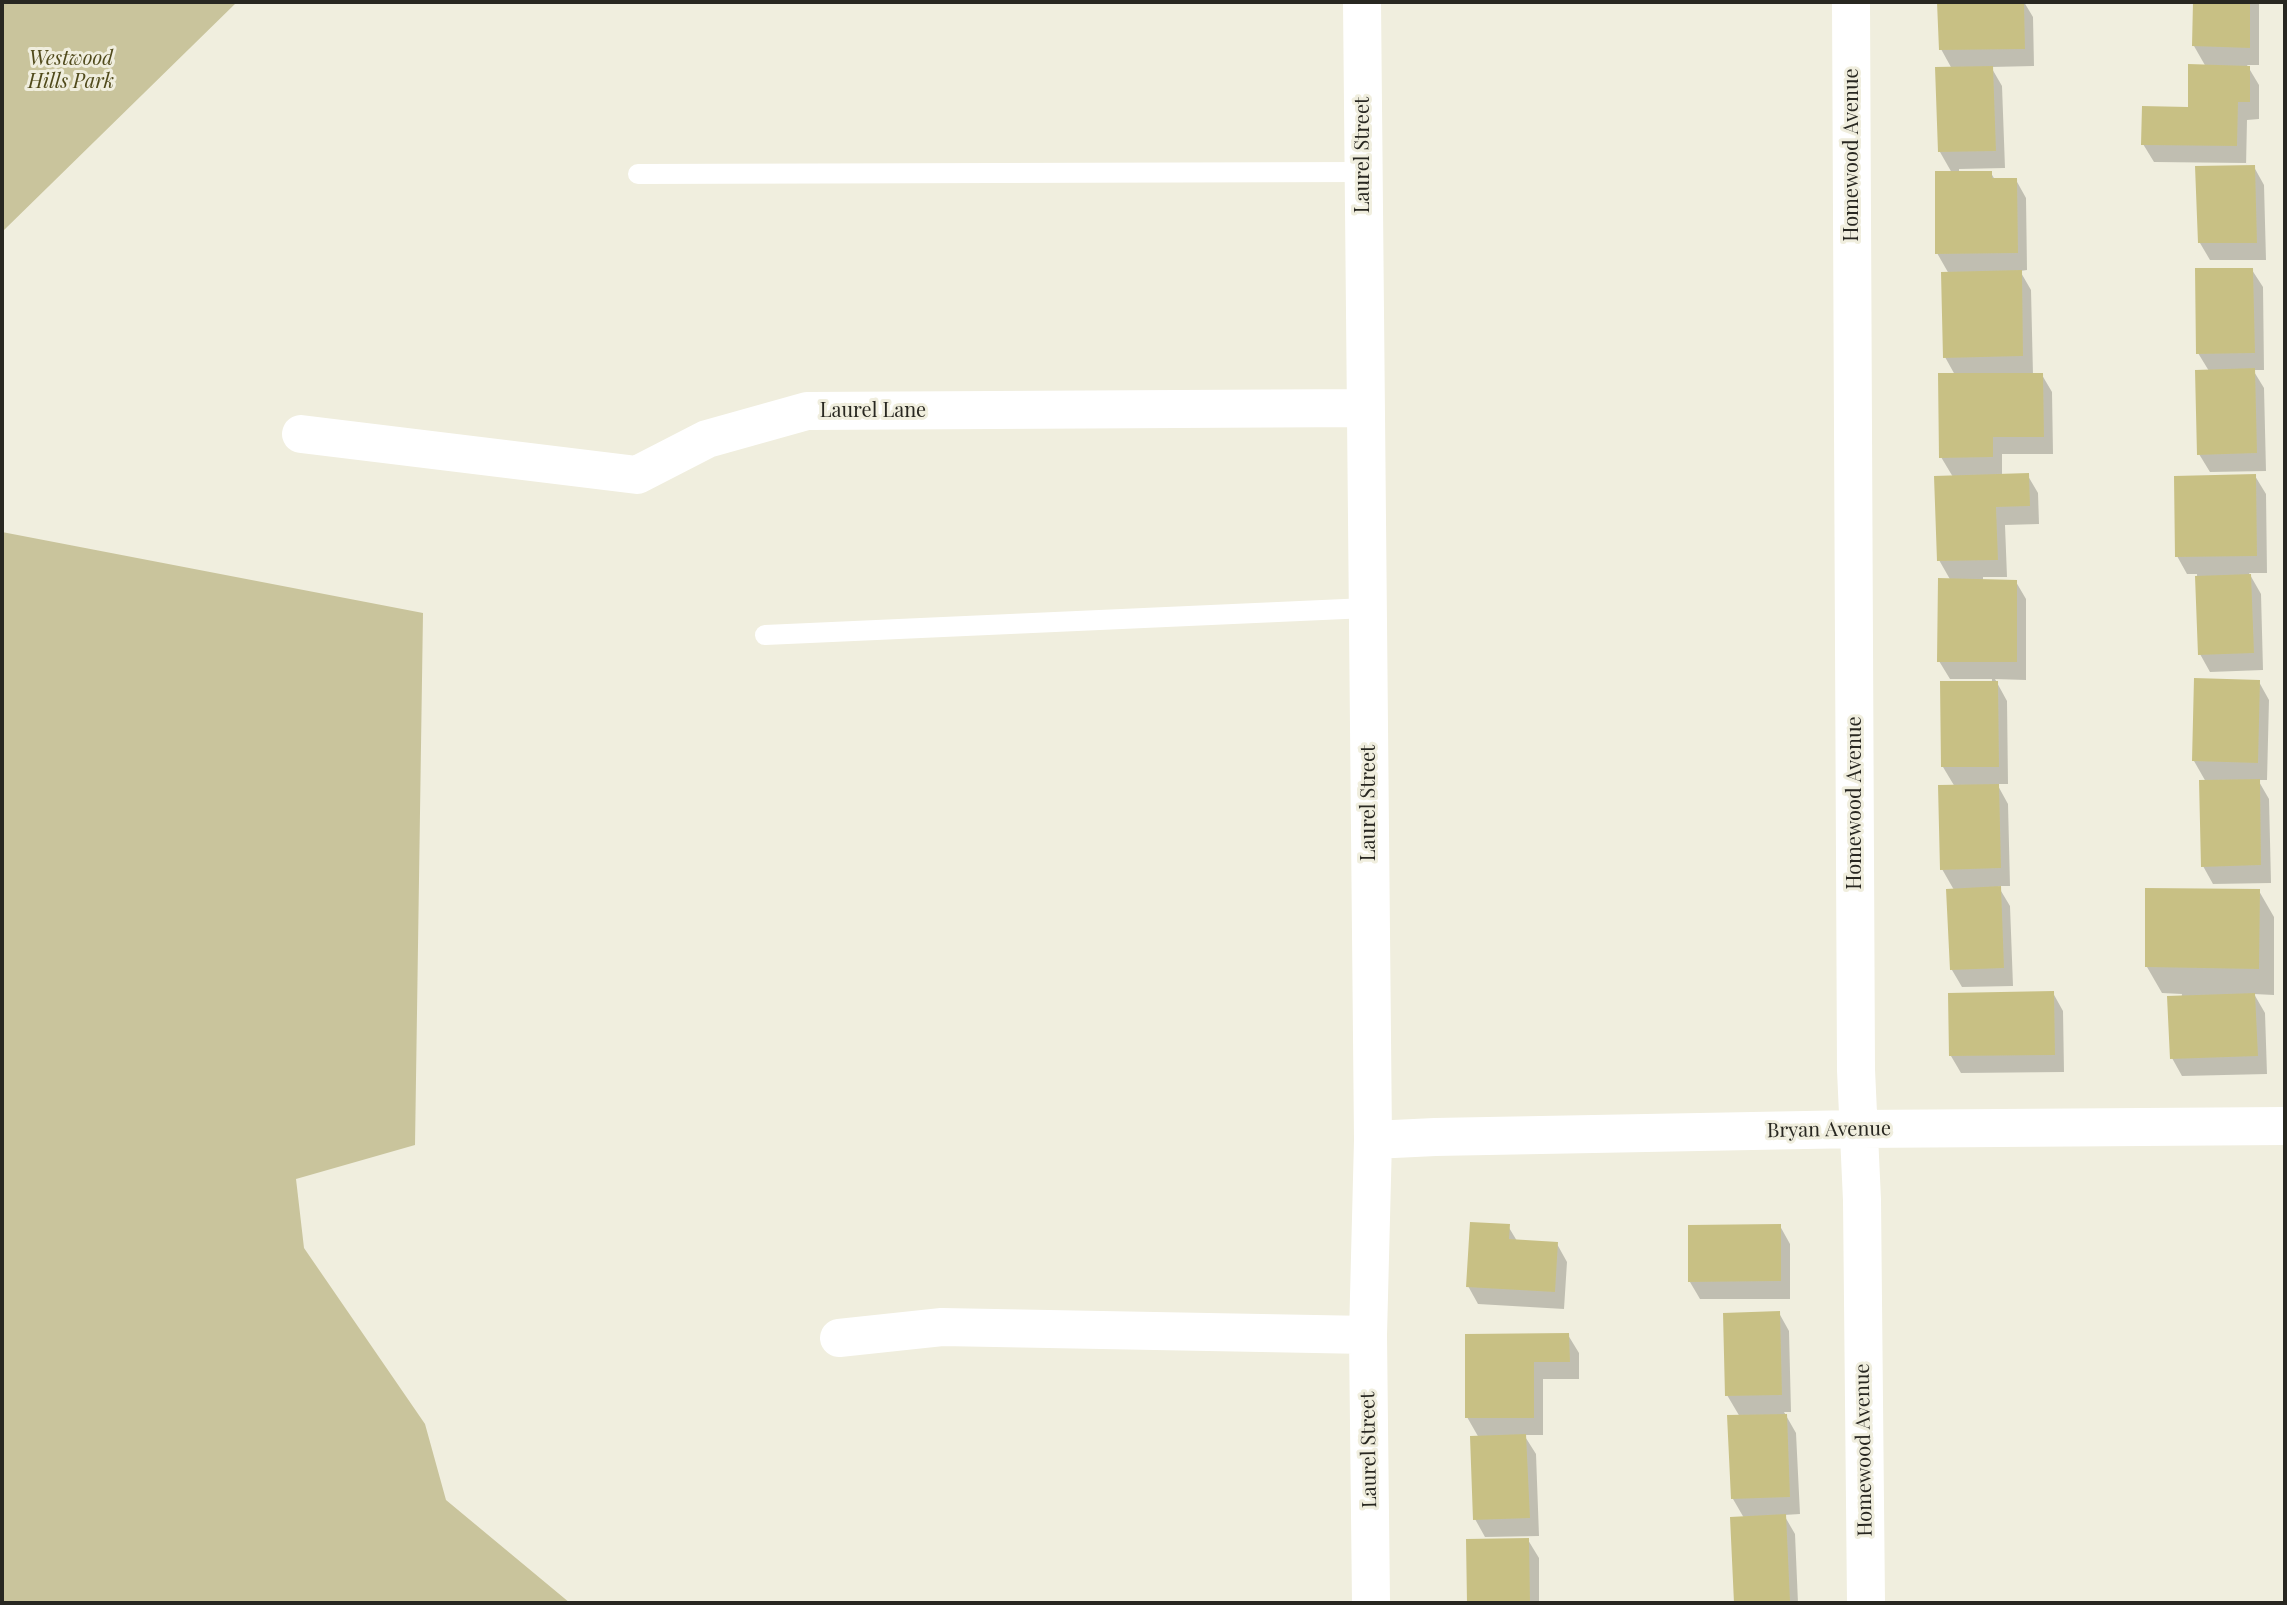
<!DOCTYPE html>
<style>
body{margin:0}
#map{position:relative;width:2287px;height:1605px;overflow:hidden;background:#f0eede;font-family:"Playfair Display",serif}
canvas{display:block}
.frame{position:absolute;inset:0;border:4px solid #282721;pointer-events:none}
</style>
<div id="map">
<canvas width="2287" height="1605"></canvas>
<div class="frame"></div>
</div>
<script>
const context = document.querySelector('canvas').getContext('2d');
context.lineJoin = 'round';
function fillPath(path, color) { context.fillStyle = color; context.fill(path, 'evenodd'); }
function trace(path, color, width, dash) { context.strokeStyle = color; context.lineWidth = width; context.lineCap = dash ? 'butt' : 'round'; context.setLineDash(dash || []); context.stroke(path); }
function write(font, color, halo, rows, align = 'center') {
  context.font = font + ' "Playfair Display",serif'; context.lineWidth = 6; context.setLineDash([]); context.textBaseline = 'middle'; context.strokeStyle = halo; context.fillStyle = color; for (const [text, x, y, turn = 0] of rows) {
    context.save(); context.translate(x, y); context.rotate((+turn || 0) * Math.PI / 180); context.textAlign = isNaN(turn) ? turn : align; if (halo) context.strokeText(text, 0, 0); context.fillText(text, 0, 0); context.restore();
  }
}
fillPath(new Path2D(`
 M2,2H237L2,232Z
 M2,532L423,613L415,1145L296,1179L304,1248L425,1424L446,1500L570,1603H2Z`), '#c9c49c');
fillPath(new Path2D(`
 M1939,2H2024L2033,17L2034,66L1991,67L2002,86L2005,168L1959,169V173H1991L1995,180H2016L2026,198L2027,270L2020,271L2031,290L2033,375H2042L2052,392L2053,454H2002V476H2028L2038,493L2039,524L2005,525L2007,577H1983V581L2016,582L2026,599V680L1995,679L2007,701L2008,784H1997L2008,804L2010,886H1998L2010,906L2013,986L1962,987L1952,970L1954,890L1942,869L1955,787L1943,767L1992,683V679H1950L1939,661L1951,581L1939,560L1953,477L1941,457L1955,375L1945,357L1949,274L1937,253L1952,173L1940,152L1952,69L1941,49Z
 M2195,2H2259V65H2247L2259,85V119L2247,120L2246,167H2254L2264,185L2266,260H2210L2200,243L2246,167V163L2154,162L2143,144L2189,109L2206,67L2194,46Z
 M2252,270L2263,287L2264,370H2253L2264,388L2266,471L2210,472L2199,454L2209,371L2198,353Z
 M2255,476L2266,494L2267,573H2249L2261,594L2263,670L2210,672L2200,654L2197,574H2187L2177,556Z
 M2259,682L2269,700L2267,780H2258L2269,799L2271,883L2213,884L2203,866L2206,782L2194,761Z
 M2259,891L2274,917V995L2254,994L2265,1013L2267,1074L2182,1076L2172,1058L2182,994L2162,993L2147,967Z
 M2053,993L2063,1011L2064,1072L1961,1073L1951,1056Z
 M1508,1226L1517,1241L1557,1244L1567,1262L1564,1309L1478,1304L1468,1286Z
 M1780,1226L1790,1244V1299H1700L1690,1282Z
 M1779,1313L1789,1331L1791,1412H1784L1796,1433L1800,1514L1784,1515L1795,1534L1798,1603H1736L1732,1519L1744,1518L1733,1499L1740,1417L1727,1395Z
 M1568,1335L1579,1353V1379H1543V1435H1524L1536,1454L1539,1536L1485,1537L1475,1519L1479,1438L1467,1417V1336Z
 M1528,1540L1539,1558V1603H1469Z`), '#0003');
fillPath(new Path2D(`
 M1937,2H2024L2025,49L1939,50Z
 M2193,2H2250V48L2192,46Z
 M2188,64L2250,66V102H2238L2237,146L2141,145L2142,106L2188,107Z
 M1993,66L1996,151L1938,152L1935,67Z
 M2255,165L2257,243H2198L2195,166Z
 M1935,171H1992V178H2017L2018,253L1935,254Z
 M2195,268H2253L2255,353L2196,354Z
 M2022,270L2023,356L1943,358L1941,272Z
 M2255,368L2257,453L2197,455L2195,370Z
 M1938,373H2043L2044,437H1993V457L1939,458Z
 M2029,473L2030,506L1996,507L1998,560L1937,561L1934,476Z
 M2256,474L2257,556L2175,557L2174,476Z
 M2251,574L2254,653L2198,655L2195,576Z
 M1938,578L2017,580V662H1937Z
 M2194,678L2260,680L2258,763L2192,761Z
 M1940,681H1998L1999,767H1941Z
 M2260,779L2261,865L2201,867L2199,780Z
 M1999,784L2001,868L1940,870L1938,785Z
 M2001,886L2004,968L1950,970L1946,889Z
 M2145,888L2260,889L2259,969L2145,967Z
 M2054,991L2055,1055L1949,1056L1948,993Z
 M2255,993L2258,1056L2170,1059L2167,996Z
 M1470,1222L1510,1224L1509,1239L1558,1242L1555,1292L1466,1287Z
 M1781,1224V1281L1688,1282V1225Z
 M1780,1311L1782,1395L1725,1396L1723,1313Z
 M1569,1333L1570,1362H1534V1418H1465V1334Z
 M1787,1414L1790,1497L1731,1499L1727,1415Z
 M1526,1434L1530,1518L1473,1520L1470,1436Z
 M1786,1514L1790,1601L1734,1603L1730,1517Z
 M1529,1538L1530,1603H1467L1466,1539Z`), '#c8c084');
trace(new Path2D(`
 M638,174L1363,172
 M765,635L1367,608`), '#fff', 20);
trace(new Path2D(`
 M1362,2L1373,1140L1368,1335L1371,1603
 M1851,2L1856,1070L1862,1200L1866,1603
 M301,434L637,475L707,439L807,411L1365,408
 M1373,1140L1435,1137L1858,1129L2285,1126
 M839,1338L942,1327L1368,1335`), '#fff', 38);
write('italic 20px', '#504a1b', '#f0eede', [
 ["Westwood",71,59],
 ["Hills Park",71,82]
]);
write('20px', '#282721', '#f0eede', [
 ["Laurel Street",1363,155,-90],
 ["Homewood Avenue",1852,155,-90],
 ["Laurel Lane",873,411],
 ["Laurel Street",1369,803,-90],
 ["Homewood Avenue",1855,803,-90],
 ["Bryan Avenue",1829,1130,-1],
 ["Laurel Street",1369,1450,-91],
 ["Homewood Avenue",1864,1450,-91]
]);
</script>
